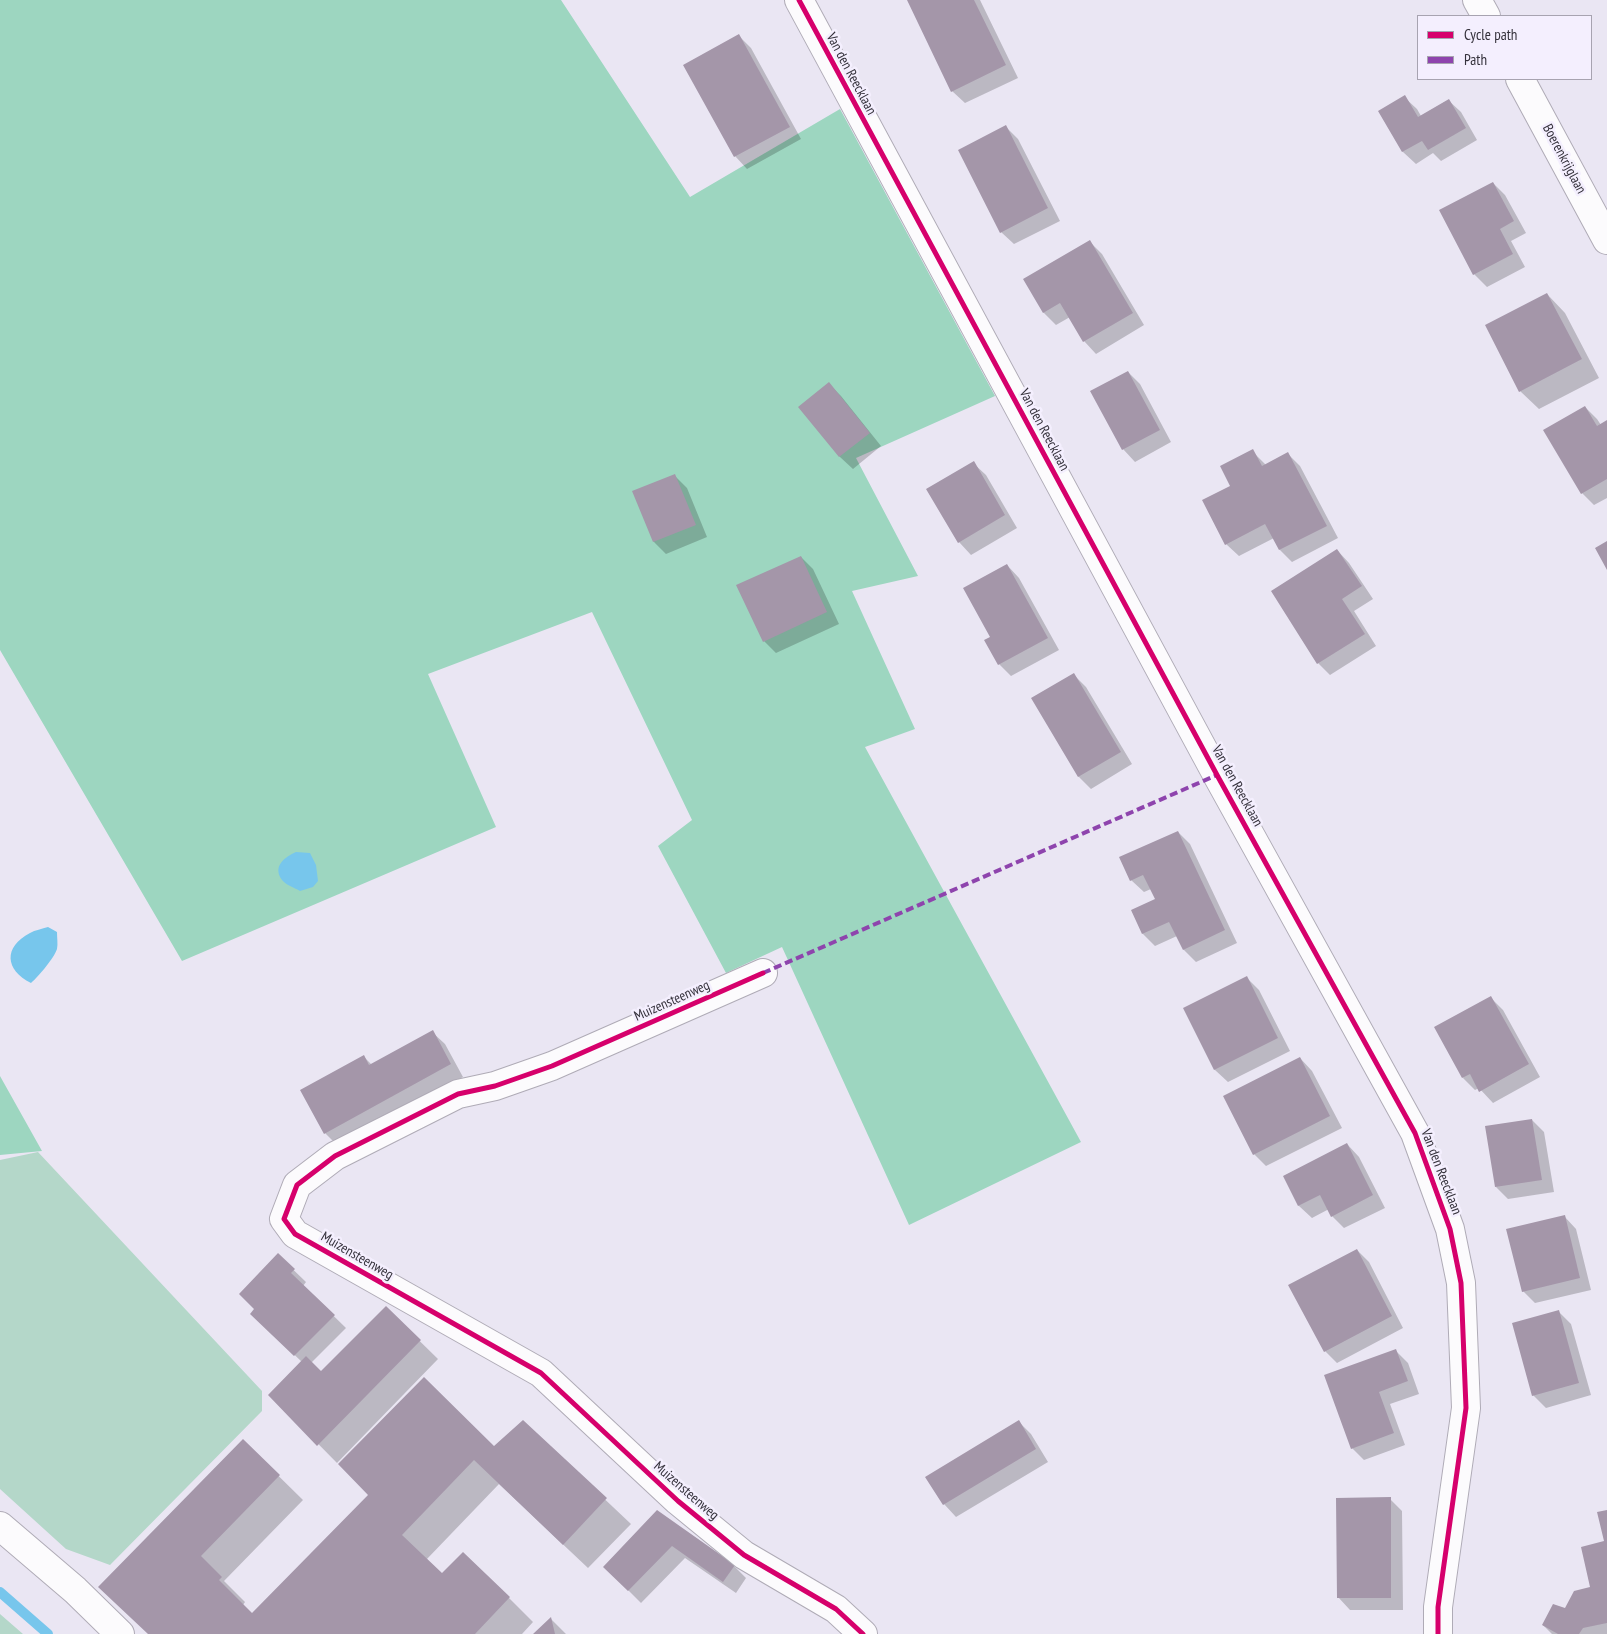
<!DOCTYPE html>
<style>
body{margin:0}
#map{position:relative;width:1607px;height:1634px;overflow:hidden;background:#eae6f3;font-family:"PT Sans Narrow",sans-serif}
canvas{display:block}
.legend{position:absolute;left:1417px;top:15px;width:175px;height:65px;box-sizing:border-box;background:#f4effe;border:1px solid #a7a3b0;margin:0;padding:6px 9px;list-style:none;font-size:15px;color:#34313b}
.legend li{display:flex;align-items:center;gap:10px;height:25px}
.legend b{width:25px;border:1px solid #a7a3b0}
</style>
<div id="map">
<canvas width="1607" height="1634"></canvas>
<ul class="legend">
<li><b style="height:6px;background:#d6006c"></b>Cycle path</li>
<li><b style="height:6px;background:#8e44ad"></b>Path</li>
</ul>
</div>
<script>
const context = document.querySelector('canvas').getContext('2d');
context.lineJoin = 'round';
function fillPath(path, color) { context.fillStyle = color; context.fill(path, 'evenodd'); }
function trace(path, color, width, dash) { context.strokeStyle = color; context.lineWidth = width; context.lineCap = dash ? 'butt' : 'round'; context.setLineDash(dash || []); context.stroke(path); }
function write(font, color, halo, rows, align = 'center') {
  context.font = font + ' "PT Sans Narrow",sans-serif'; context.lineWidth = 5; context.setLineDash([]); context.textBaseline = 'middle'; context.strokeStyle = halo; context.fillStyle = color; for (const [text, x, y, turn = 0] of rows) {
    context.save(); context.translate(x, y); context.rotate((+turn || 0) * Math.PI / 180); context.textAlign = isNaN(turn) ? turn : align; if (halo) context.strokeText(text, 0, 0); context.fillText(text, 0, 0); context.restore();
  }
}
fillPath(new Path2D(`
 M38,1152L262,1391V1411L110,1565L66,1549L0,1489V1160Z
 M0,1614L23,1634H0Z`), '#b4d7c9');
fillPath(new Path2D(`
 M0,0H561L690,197L840,109L995,396L856,458L918,576L852,591L915,729L865,747L1081,1142L909,1225L782,947L726,973L658,846L692,820L592,612L428,674L496,827L182,961L0,650Z
 M0,1076L42,1151L0,1155Z`), '#9dd6c0');
fillPath(new Path2D(`
 M296,852L310,853L316,865L318,881L313,887L300,891C295,888 286,885 282,880C272,866 285,857 296,852Z
 M48,927L57,932C57,938 58,944 57,949C54,958 39,976 31,983C5,970 3,947 30,933C35,930 42,929 48,927Z`), '#77c6ec');
fillPath(new Path2D(`
 M908,0H980L1018,78L965,103L952,91Z
 M739,36L751,48L801,139L747,169L735,156Z
 M1404,97L1417,109L1421,116L1448,100L1461,112L1477,140L1441,161L1433,153L1416,164L1403,152L1380,111Z
 M1006,127L1018,139L1060,221L1014,244L1001,232Z
 M1493,183L1505,195L1526,233L1511,241L1525,267L1487,287L1474,274L1441,210Z
 M1090,242L1102,254L1144,325L1096,354L1084,341L1070,317L1056,325L1044,313L1025,280Z
 M1547,294L1565,313L1599,378L1539,409L1520,391Z
 M1128,372L1140,384L1171,442L1135,462L1123,449Z
 M829,384L841,396L881,446L853,469L840,457L800,407Z
 M1585,407L1597,419L1601,425L1607,422V498L1594,505L1582,493Z
 M1252,451L1266,465L1288,454L1300,466L1338,538L1292,562L1280,550L1274,538L1239,556L1226,544L1232,486Z
 M973,463L986,475L1017,528L971,555L959,542Z
 M675,476L687,488L707,537L666,554L654,542L634,492Z
 M1337,550L1349,563L1373,599L1354,611L1376,646L1330,675L1318,663Z
 M801,557L813,569L839,624L776,653L764,641Z
 M1007,565L1019,578L1059,650L1011,676L999,664L992,637Z
 M1074,675L1086,687L1132,764L1091,789L1079,777L1033,699Z
 M1178,832L1190,844L1237,943L1196,962L1184,950L1177,936L1155,946L1143,934L1132,911L1156,900L1151,889L1144,892L1131,880Z
 M1247,978L1259,990L1290,1051L1228,1082L1215,1070L1185,1009Z
 M1491,998L1503,1010L1540,1077L1493,1103L1479,1088L1475,1090L1463,1078Z
 M432,1032L445,1044L463,1077L337,1145L325,1133L364,1057L372,1065Z
 M1300,1058L1312,1071L1342,1128L1266,1166L1254,1154Z
 M1532,1120L1544,1132L1554,1192L1508,1199L1496,1187Z
 M1347,1144L1359,1157L1385,1208L1344,1228L1332,1216L1329,1209L1312,1218L1299,1206L1284,1176Z
 M1564,1216L1576,1229L1591,1290L1535,1303L1523,1291Z
 M1357,1250L1369,1262L1403,1328L1337,1363L1325,1351Z
 M278,1255L306,1282L303,1286L346,1328L311,1363L321,1373L386,1308L438,1359L337,1463L270,1395L302,1362L264,1326L255,1309Z
 M1559,1312L1571,1324L1591,1395L1546,1408L1533,1395Z
 M1396,1351L1408,1363L1419,1394L1390,1404L1405,1445L1364,1460L1352,1448Z
 M523,1422L631,1524L588,1568L499,1484L426,1560L442,1575L509,1598L533,1622L522,1634H148L243,1441L303,1500L224,1581L245,1602L243,1605L252,1615L370,1495L494,1447Z
 M1019,1422L1031,1434L1048,1462L956,1517L944,1504Z
 M1390,1499L1402,1511L1403,1610H1350L1338,1597Z
 M1607,1511V1634H1552L1543,1625L1565,1610L1591,1588L1607,1545Z
 M658,1512L734,1566L746,1578L736,1593L685,1558L641,1603L605,1567Z
 M551,1619L566,1634H535Z`), '#0003');
trace(new Path2D(`
 M0,1592L48,1634`), '#77c6ec', 10);
fillPath(new Path2D(`
 M907,0H974L1006,65L951,92Z
 M739,34L790,127L734,157L683,65Z
 M1405,95L1418,117L1449,99L1466,128L1428,150L1422,141L1402,152L1378,111Z
 M1006,125L1048,208L1000,233L958,150Z
 M1493,182L1514,221L1500,229L1513,254L1473,275L1439,210Z
 M1090,240L1133,313L1083,342L1060,303L1043,313L1023,279Z
 M1547,293L1582,359L1519,392L1485,325Z
 M1128,371L1160,430L1122,450L1090,391Z
 M829,382L870,433L839,457L798,407Z
 M1585,406L1597,426L1607,420V479L1581,494L1543,430Z
 M1253,449L1262,466L1288,452L1327,526L1279,550L1265,524L1225,545L1202,500L1230,486L1220,466Z
 M974,461L1005,515L958,543L926,489Z
 M675,474L696,525L653,542L632,491Z
 M1607,541V570L1595,548Z
 M1337,549L1362,586L1342,599L1365,634L1317,664L1271,591Z
 M801,556L827,612L763,642L736,585Z
 M1007,564L1048,638L998,665L984,640L990,637L963,588Z
 M1074,673L1121,752L1078,777L1031,698Z
 M1178,831L1225,930L1183,950L1169,922L1142,934L1131,910L1155,899L1143,875L1130,881L1119,857Z
 M1247,976L1278,1038L1214,1070L1183,1008Z
 M1491,996L1529,1064L1479,1092L1470,1074L1462,1078L1434,1027Z
 M433,1030L451,1064L324,1134L300,1090L364,1055L369,1065Z
 M1300,1057L1330,1116L1253,1155L1223,1096Z
 M1532,1119L1542,1180L1495,1187L1485,1126Z
 M1347,1143L1373,1195L1331,1217L1320,1195L1298,1206L1283,1176Z
 M1565,1215L1580,1278L1522,1292L1506,1229Z
 M1357,1249L1392,1316L1324,1352L1288,1285Z
 M278,1253L295,1269L291,1273L335,1315L294,1356L250,1314L254,1309L239,1294Z
 M386,1306L421,1340L317,1446L268,1395L306,1356L321,1371Z
 M1559,1310L1579,1383L1532,1396L1512,1323Z
 M1396,1349L1408,1381L1379,1392L1394,1433L1351,1449L1324,1375Z
 M424,1377L494,1446L523,1420L607,1498L563,1545L474,1460L402,1535L442,1573L463,1552L510,1597L475,1634H148L98,1587L243,1439L280,1475L201,1556L222,1577L219,1580L252,1613L368,1495L338,1464Z
 M1019,1420L1036,1449L943,1505L925,1477Z
 M1391,1497V1598H1337L1336,1498Z
 M657,1510L735,1565L723,1582L672,1546L628,1591L603,1567Z
 M1607,1510V1623L1583,1628L1579,1634H1558L1542,1625L1553,1604L1565,1608L1574,1591L1590,1587L1581,1547L1604,1541L1597,1512Z
 M551,1617L555,1634H533Z`), '#a496a9');
const minor = new Path2D(`
 M799,0L1217,775L1415,1133L1450,1229L1461,1283L1466,1408L1438,1607V1634
 M1477,0L1486,16
 M1520,79L1607,240
 M763,973L552,1066L495,1086L458,1094L335,1156L297,1185L284,1219L295,1234L541,1373L678,1501L744,1555L836,1609L863,1634
 M0,1526L75,1590L120,1634`);
trace(minor, '#afabb6', 30);
trace(minor, '#fcfbfd', 28);
trace(new Path2D(`
 M763,973L1217,775`), '#8e44ad', 4, [8, 4]);
trace(new Path2D(`
 M799,0L1217,775L1415,1133L1450,1229L1461,1283L1466,1408L1438,1607V1634
 M763,973L552,1066L495,1086L458,1094L335,1156L297,1185L284,1219L295,1234L541,1373L678,1501L744,1555L836,1609L863,1634`), '#d6006c', 5);
write('14px', '#34313b', '#f4effe', [
 ["Van den Reecklaan",851,74,62],
 ["Boerenkrijglaan",1564,159,62],
 ["Van den Reecklaan",1044,430,62],
 ["Van den Reecklaan",1237,786,61],
 ["Muizensteenweg",672,1001,-24],
 ["Van den Reecklaan",1441,1172,69],
 ["Muizensteenweg",357,1256,30],
 ["Muizensteenweg",686,1491,41]
]);
</script>
